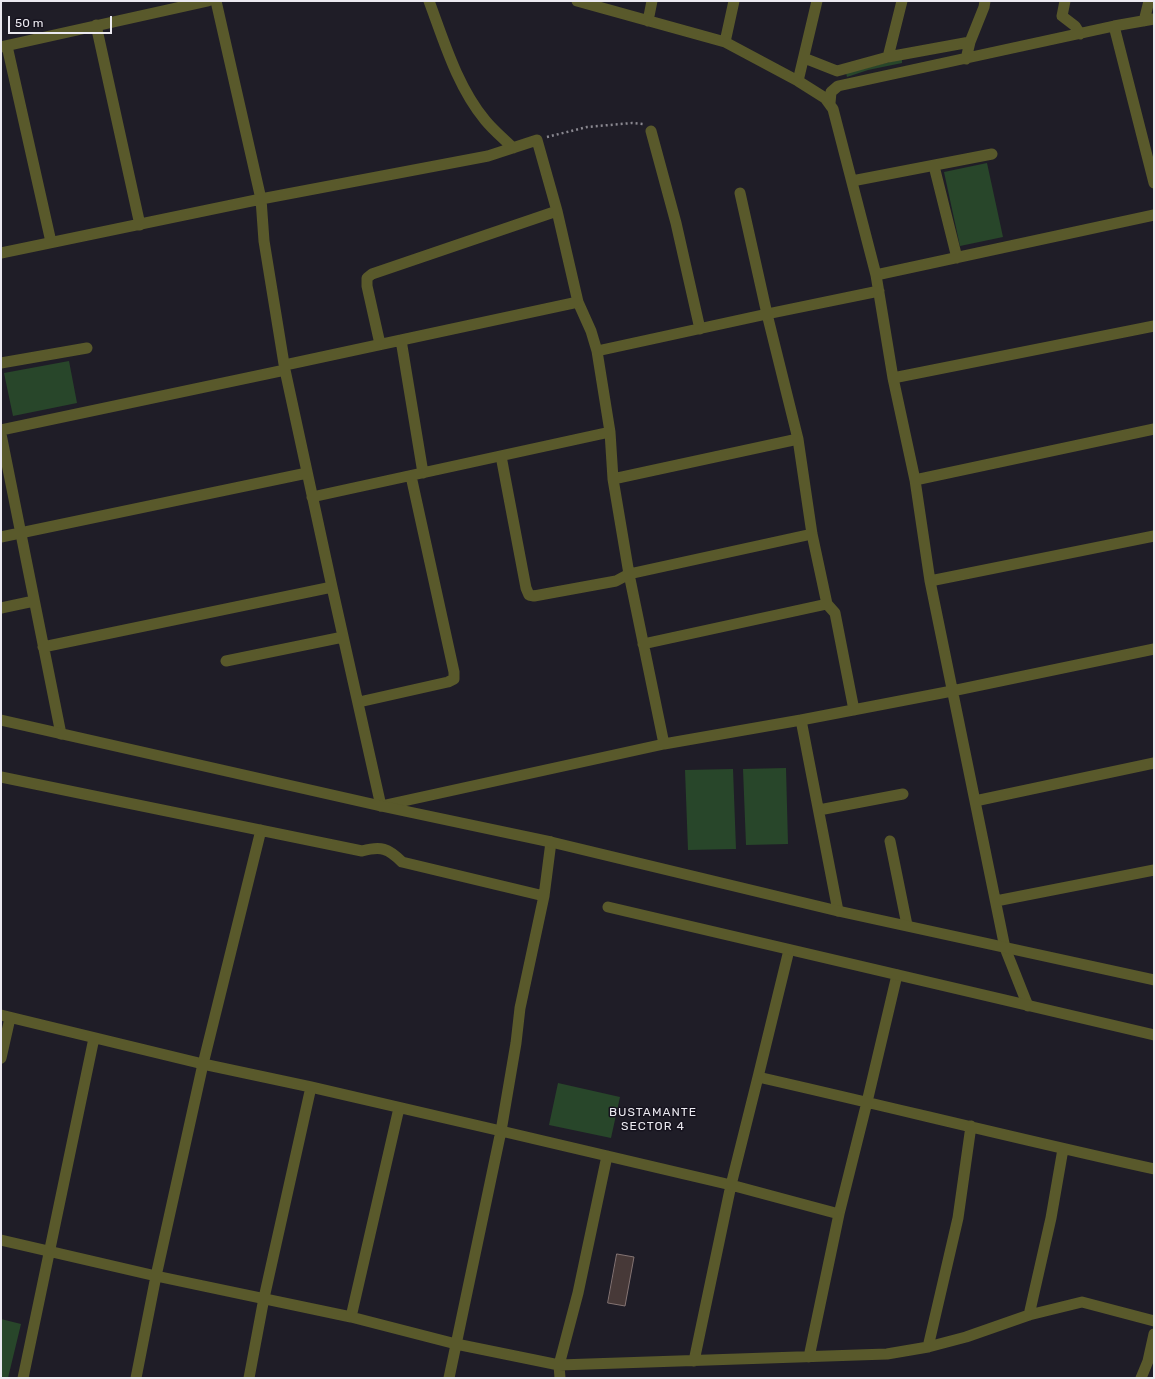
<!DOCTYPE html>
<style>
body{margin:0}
#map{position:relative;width:1155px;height:1379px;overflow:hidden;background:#1f1d27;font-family:Rubik,sans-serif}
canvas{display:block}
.frame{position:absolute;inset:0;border:2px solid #ebe9f0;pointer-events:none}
.scale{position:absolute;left:8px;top:16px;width:104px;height:18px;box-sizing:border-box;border:2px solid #ebe9f0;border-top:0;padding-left:5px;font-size:12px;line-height:14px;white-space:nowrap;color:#ebe9f0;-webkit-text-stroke:3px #16131e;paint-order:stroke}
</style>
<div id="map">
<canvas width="1155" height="1379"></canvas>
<div class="frame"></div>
<div class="scale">50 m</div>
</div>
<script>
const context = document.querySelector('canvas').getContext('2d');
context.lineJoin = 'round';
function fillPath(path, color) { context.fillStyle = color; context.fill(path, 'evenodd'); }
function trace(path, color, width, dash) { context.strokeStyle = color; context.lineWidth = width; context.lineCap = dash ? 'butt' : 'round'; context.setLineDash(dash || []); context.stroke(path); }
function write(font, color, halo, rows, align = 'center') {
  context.font = font + ' Rubik,sans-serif'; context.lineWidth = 3; context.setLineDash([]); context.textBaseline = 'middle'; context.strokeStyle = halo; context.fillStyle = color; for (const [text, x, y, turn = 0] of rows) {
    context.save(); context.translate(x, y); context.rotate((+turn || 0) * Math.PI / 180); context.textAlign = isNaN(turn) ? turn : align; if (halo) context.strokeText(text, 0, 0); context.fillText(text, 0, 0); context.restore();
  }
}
fillPath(new Path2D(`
 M902,59V63L868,70L847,77L846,73Z
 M987,163L1003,237L960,246L944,172Z
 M69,361L77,403L13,416L4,373Z
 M786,768L788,844L746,845L743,769Z
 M733,769L736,849L688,850L685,770Z
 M558,1083L620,1097L611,1138L549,1125Z
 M1,1319L21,1324L8,1378H1Z`), '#28462a');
const building = new Path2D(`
 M617,1254L634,1257L625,1306L608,1303Z`);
fillPath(building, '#473938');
trace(building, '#847473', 1);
trace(new Path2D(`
 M547,137L587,127L632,123L643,124`), '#8a8890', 2.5, [2, 3]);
trace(new Path2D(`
 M216,1L261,199L264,241L285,370L332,587L381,806L664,744L801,720L952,691L1154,649
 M429,1C444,41 457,86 485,120C493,130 504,139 513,148
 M577,1L725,42L798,81L825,98L833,109L876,275L893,378L915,480L930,581L1005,948L1028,1006
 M1065,1L1062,16L1075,26L1080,34
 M648,21L652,1
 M1144,21L1149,1
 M96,25L140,225
 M1114,26L1154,183
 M725,42L734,1
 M7,46L51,242
 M1,47L208,1
 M888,57L902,1
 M804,58L837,71L888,57L970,42
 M966,59L970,42L984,7L985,1
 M798,81L817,1
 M830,103L831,92L838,86L1114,26L1154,19
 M651,131L676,223L700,329
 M934,166L957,258
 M852,181L992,154
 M740,193L767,314L798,439L812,534L827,604L835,613L854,710
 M1,253L261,199L488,156L537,140L557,211L578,302L591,331L597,351L610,432L613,479L629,574L664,744
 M876,275L1154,215
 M401,340L423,473
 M380,344L367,286V278L372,274L557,211
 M597,351L767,314L879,291
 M1,363L87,348
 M285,365L578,302
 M893,378L1154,326
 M1,430L285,370
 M1,434L61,734
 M501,456L526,588L529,595L534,596L616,581L629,574L812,534
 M613,479L798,439
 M915,480L1154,429
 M312,497L610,432
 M1,537L307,473
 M930,581L1154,536
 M1,608L34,601
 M643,644L827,604
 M43,647L332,587
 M226,661L343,637
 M359,702L448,682L454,679V672L411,476
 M801,720L838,911
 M1,777L362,851C381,846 388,848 402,862L544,896
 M975,801L1154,763
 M819,810L903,794
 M890,841L907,925
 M996,901L1154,870
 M1,1015L203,1064L311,1087L501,1131L731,1185L839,1214
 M1,1058L10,1018
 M758,1077C890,1107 1022,1140 1154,1169
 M1,1240L156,1276L351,1317L456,1344L559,1365L887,1354L928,1347L966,1337L1029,1315L1082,1302L1154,1321
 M1029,1315L1051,1218L1063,1149
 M351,1317L399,1108
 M928,1347L958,1218L971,1126
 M809,1357L839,1214L867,1102L897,975
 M694,1361L731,1185L758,1077L789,950
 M23,1378L94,1038
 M136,1378L156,1276L203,1064L261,830
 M249,1378L264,1298L311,1087
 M449,1378L501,1131L516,1043L520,1008L544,896L551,842
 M560,1378L559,1365L578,1293L607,1156
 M1141,1378L1148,1361L1154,1334`), '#59592b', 11);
trace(new Path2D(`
 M1,720L381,806L551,842L838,911L1154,980
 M608,907L1154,1035`), '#59592b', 11);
context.letterSpacing = '1px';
write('12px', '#ebe9f0', '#16131e', [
 ["BUSTAMANTE",653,1113],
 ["SECTOR 4",653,1127]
]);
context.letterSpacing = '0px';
</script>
